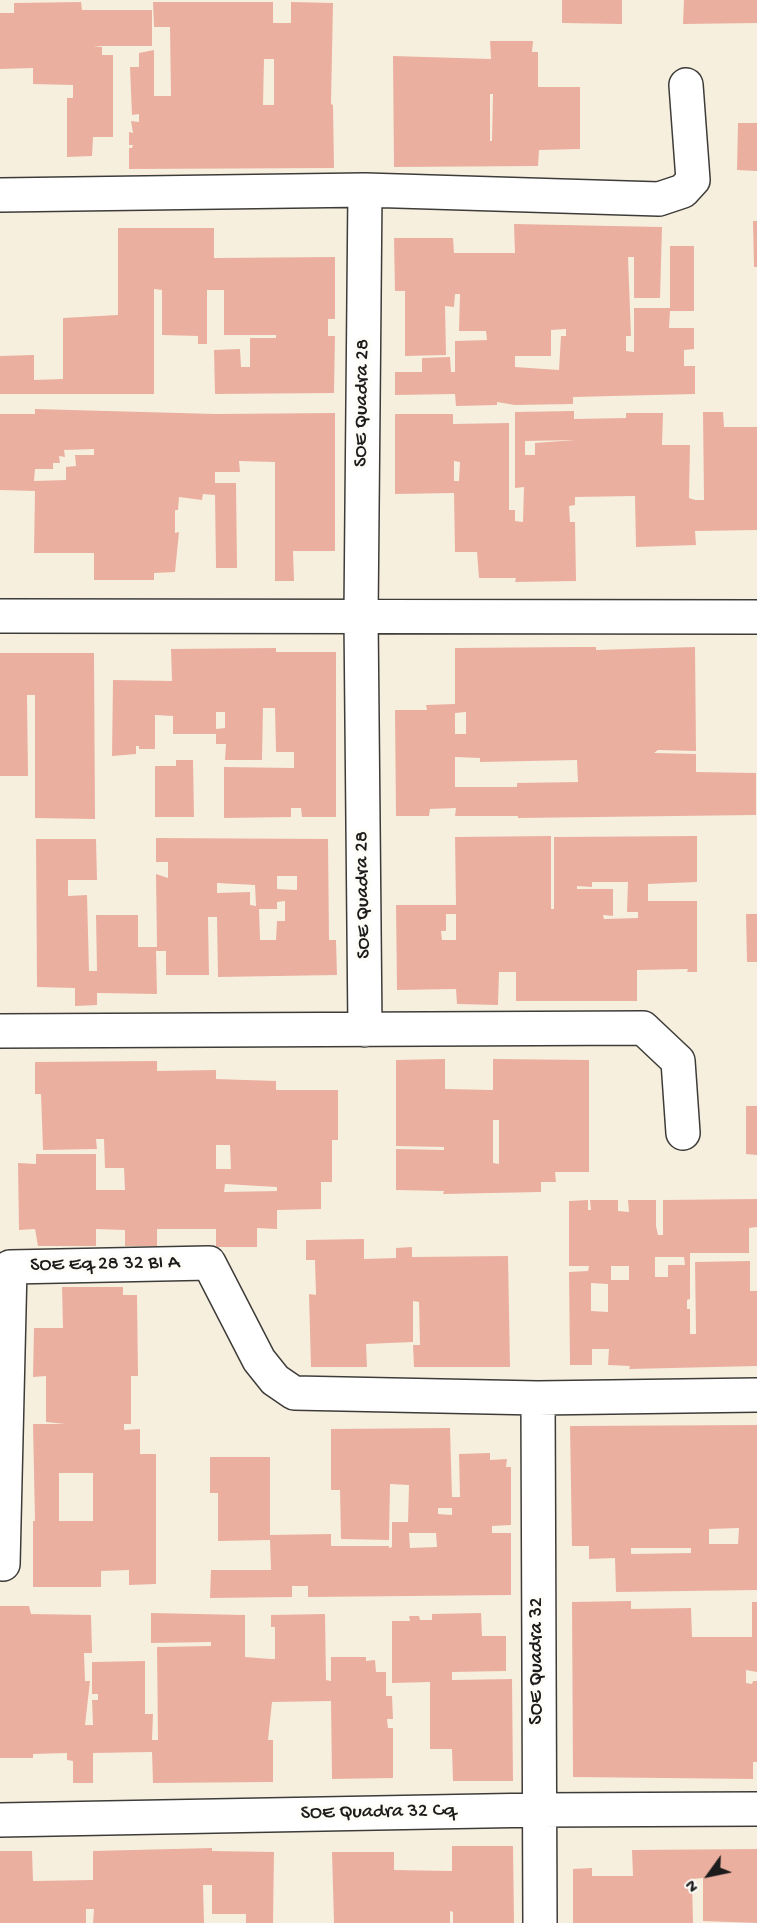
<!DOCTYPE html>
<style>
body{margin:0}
#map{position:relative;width:757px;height:1923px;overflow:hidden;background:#f7efde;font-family:"Gochi Hand",sans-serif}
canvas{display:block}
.north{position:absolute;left:679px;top:1845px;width:60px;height:60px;-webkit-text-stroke:4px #fdfcf7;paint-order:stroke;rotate:237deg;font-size:16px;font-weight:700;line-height:24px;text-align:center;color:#1c1c1c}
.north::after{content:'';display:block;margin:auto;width:21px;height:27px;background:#1c1c1c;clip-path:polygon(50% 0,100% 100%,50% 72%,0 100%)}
</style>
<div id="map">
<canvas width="757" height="1923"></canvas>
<div class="north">N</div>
</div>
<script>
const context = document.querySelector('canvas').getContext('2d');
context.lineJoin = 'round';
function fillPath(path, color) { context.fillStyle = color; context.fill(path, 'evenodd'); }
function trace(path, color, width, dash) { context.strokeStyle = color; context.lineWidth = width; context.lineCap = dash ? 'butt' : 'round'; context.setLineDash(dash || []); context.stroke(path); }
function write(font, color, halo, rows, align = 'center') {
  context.font = font + ' "Gochi Hand",sans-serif'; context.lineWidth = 6; context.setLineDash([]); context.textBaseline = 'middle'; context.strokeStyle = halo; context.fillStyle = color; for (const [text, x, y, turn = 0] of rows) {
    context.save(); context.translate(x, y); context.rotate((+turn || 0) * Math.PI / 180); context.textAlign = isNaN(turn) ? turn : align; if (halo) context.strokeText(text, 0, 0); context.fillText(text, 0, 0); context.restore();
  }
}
fillPath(new Path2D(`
 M562,0H622V24L562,23Z
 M684,0H757V23L683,24Z
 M81,2L82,10H152V46H93L102,47V55H113V137H93L92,156L67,157V98H73V85L33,84V68L0,69V13H14V3Z
 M153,2H273V23H291V2L333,3L331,104L333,105L334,168L129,169V148H132L133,145H129V132L133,133L131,121L139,122V114L132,115L130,67H139V53L154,50V96H171L170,27H154ZM264,59H274V105H263Z
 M490,41H533L532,52H538V87H580V149L539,150L538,166L394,167L393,56L491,59ZM490,94H493L492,141H490Z
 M738,123H757V171L737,170Z
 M753,221H757V267H754Z
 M514,224L662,227L660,298H634V257H628L631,336H626V351L634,352V308H670V246H694V311H670L669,328H694V349L684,350V366H695V394L573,397V404L515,405L497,402V405L456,406L455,394L395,395V372H422V358L450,357L451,372H455V341L487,340L486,331H459L460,294H455L454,307L445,306L446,355L405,356V291H395L394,238H453L454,253H515ZM566,329V336H561L559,370L515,367V356H551V330Z
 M118,228H214V258L335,257V319H328V336H335L334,393L215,394L214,350L240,349L241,367H250V338H276V335H224V290H207V344H198V336L162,335V290L154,289V394H0V356L34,355V380L63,379V318L118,315Z
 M35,409L215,414L335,413V551H293L294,581H275V462L239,461L240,472H215V483H236L237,568H216L215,495L203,494L202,500L179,497L178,510H175V533L179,532L175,572L154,573V580H94V553H34L35,491L0,490V414H35ZM94,449V455H75L76,466L66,467V480L34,481L35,469H53V463H60L59,456L65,457L64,450Z
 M574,411V419L626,418V413H663L662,445H690L689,498L695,500H704L703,412H723L724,427H757V530L695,531L696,545L636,547L635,496L575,497V505L569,506L570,522H575L576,581L515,582L516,578H479L477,552H455L454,493L395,494V414H453V424L509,423V510H515V521L523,522L524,487L515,488V412ZM575,440L535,443V455H525V441ZM454,461L460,462L459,481H454Z
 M577,647H596V650L695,647L696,751L658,750L654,753L696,754V772L756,773V815L518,818V816H455L456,808L430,809L429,816H396L395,710H427L426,705L455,704V648ZM466,712V734H455V713ZM455,757L480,758V762L577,760L578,782L517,783V787H455Z
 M276,648V652H336V817H302L301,808H291V817L224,818V767L294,768V752H276L275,708H263L262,760H225L226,744H216V734H173V716L155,715V749H139V746H136V754L112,756L113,680L172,681L171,649ZM216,712H225V728L216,729Z
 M0,653H94L95,819L35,818V695H27L28,776H0Z
 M176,760H193L194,817H155V766H176Z
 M551,836V909H554V837L697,836V882L648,884V901H697V972H687L688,969L637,970V1001H516V972H499L498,1005L457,1004L456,989L397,990L396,905H456L455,837ZM592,882H628L627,912H638V918L604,919L603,915L613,916V889H577V886L592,887ZM446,914H456V940H442L441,931H446Z
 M156,838L328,839L329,940H336L337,975L218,977L217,917H208L209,975H166V951H156L157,994L97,993V1005L75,1006V988L37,987L36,839H96L97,880H68V896L87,895L89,971H97L96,915H138V947H157L156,874L168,878V862H156ZM277,876H297V890L277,889ZM217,883L255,885L256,906L250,905V892L217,893ZM285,901V921H277L276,940H260L259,909H277V902Z
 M746,914H757V962H747Z
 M445,1059V1089L493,1090V1059L589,1060V1172H555L556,1182H541V1192L443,1194L444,1191L396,1190V1149L444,1150V1147L396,1146V1060ZM493,1120H499V1164L493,1163Z
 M157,1061V1071L216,1070V1079L276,1081V1090H338V1140H332V1182H321V1209L277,1210V1229L257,1228V1247H216V1229H157V1246H125V1230L96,1229V1246H38L35,1229L19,1230L18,1163L36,1164V1154H96V1190H125L124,1168H105L104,1139H96L97,1149L43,1150L41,1094H35V1062ZM216,1145H230L231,1169H216ZM225,1184L277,1187V1191L224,1192Z
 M746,1106H757V1155L746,1154Z
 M757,1199V1227L749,1228V1253H690V1299L687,1300V1309H690V1334H696L695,1262L750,1261V1291H757V1366L629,1369L630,1366L608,1365L609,1349H592V1365H570L569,1272L588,1271L589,1266H569V1201L588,1200V1210H591L590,1200H618V1211L629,1212L628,1200H656V1226L658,1235H663V1200ZM655,1257H684L685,1265H668V1277H655ZM611,1266H629V1280H611ZM591,1283L608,1284V1312L591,1311Z
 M364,1239V1259L396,1258V1248L412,1247V1257L508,1256L510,1367H414L413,1345H420L419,1302L413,1301V1342L366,1344L367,1367H311L309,1294L316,1295L315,1260H306V1240Z
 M62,1287H123V1295H137L138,1376H131V1424H124V1430L140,1429V1454H156V1584L129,1585V1570L101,1571V1587H33V1521H35L33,1424H65L46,1422V1376L33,1377L34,1328H63ZM59,1473H93V1521H59Z
 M757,1425V1590L616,1592L615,1558L589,1559V1546H572L570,1426ZM739,1528L738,1544H709V1529ZM631,1548H691V1553L631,1554Z
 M450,1428L452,1497H460L459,1454L490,1453V1460L507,1459L506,1467H511V1525L492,1526V1533H511V1595L308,1597V1586H292V1597L210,1598L211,1570H271L270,1540L218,1541V1493H210V1457H270V1535L331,1534V1546H389V1548L392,1547V1522H408L409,1485L390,1484L389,1540L341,1539L340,1490H331V1429ZM438,1508H452V1515L438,1514ZM409,1533H436L437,1547L410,1548Z
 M631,1601V1609L691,1608L692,1637H752V1602H757V1672L746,1670V1683L752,1684L753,1681H757V1762H753V1779L573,1777L572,1602Z
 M0,1606H29L31,1614L91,1615L92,1653H84L85,1681H90L85,1725H93L92,1700H98V1694H92V1662L145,1661V1714H153L152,1740H158L157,1647L211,1646V1642L151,1643V1613L245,1615V1657L271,1659H275V1627H271V1615L325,1614L326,1680L331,1681V1657H366V1661L375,1660L376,1672H386V1696H392L393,1719H387L388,1728H393V1778L332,1779L331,1701L272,1702L268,1740H273V1782L153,1783L152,1752L93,1753V1783H73V1761L67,1760V1753L33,1754V1758H0Z
 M481,1613L482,1636H506V1671L452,1672V1680L512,1679L513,1781H453L452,1749H430V1682L392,1683V1621H410L409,1616H419L420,1620H432V1614Z
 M452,1846H513L514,1923H453V1912L450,1911V1923H334L332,1852H394V1870L452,1871Z
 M212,1848V1851L274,1852L273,1923H246V1914H212V1885H203L204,1923H93L94,1909H86V1923H0V1851H32L33,1881L93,1880V1851Z
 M757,1849V1923L703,1921V1878L692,1879L693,1923H573V1869L592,1868V1876H633L632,1850Z`), '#ebafa0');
const minor = new Path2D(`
 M365,190L361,616L365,1030
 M0,195L365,190L659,199L683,191L693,180L686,85
 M0,616L757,617
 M0,1031L643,1028L678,1061L683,1133
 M538,1398L540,1923
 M3,1564L10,1267L209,1263L259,1360L275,1380L294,1393L538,1398L757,1395
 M0,1820L538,1810L757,1809`);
trace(minor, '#3d3c39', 36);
trace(minor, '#fff', 33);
write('20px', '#1c1c1c', '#fdfcf7', [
 ["SOE Quadra 28",363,403,-89],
 ["SOE Quadra 28",364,895,-91],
 ["SOE Eq 28 32 BI A",105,1265,-1],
 ["SOE Quadra 32",538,1661,-90],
 ["SOE Quadra 32 Cq",378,1813,-1]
]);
</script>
